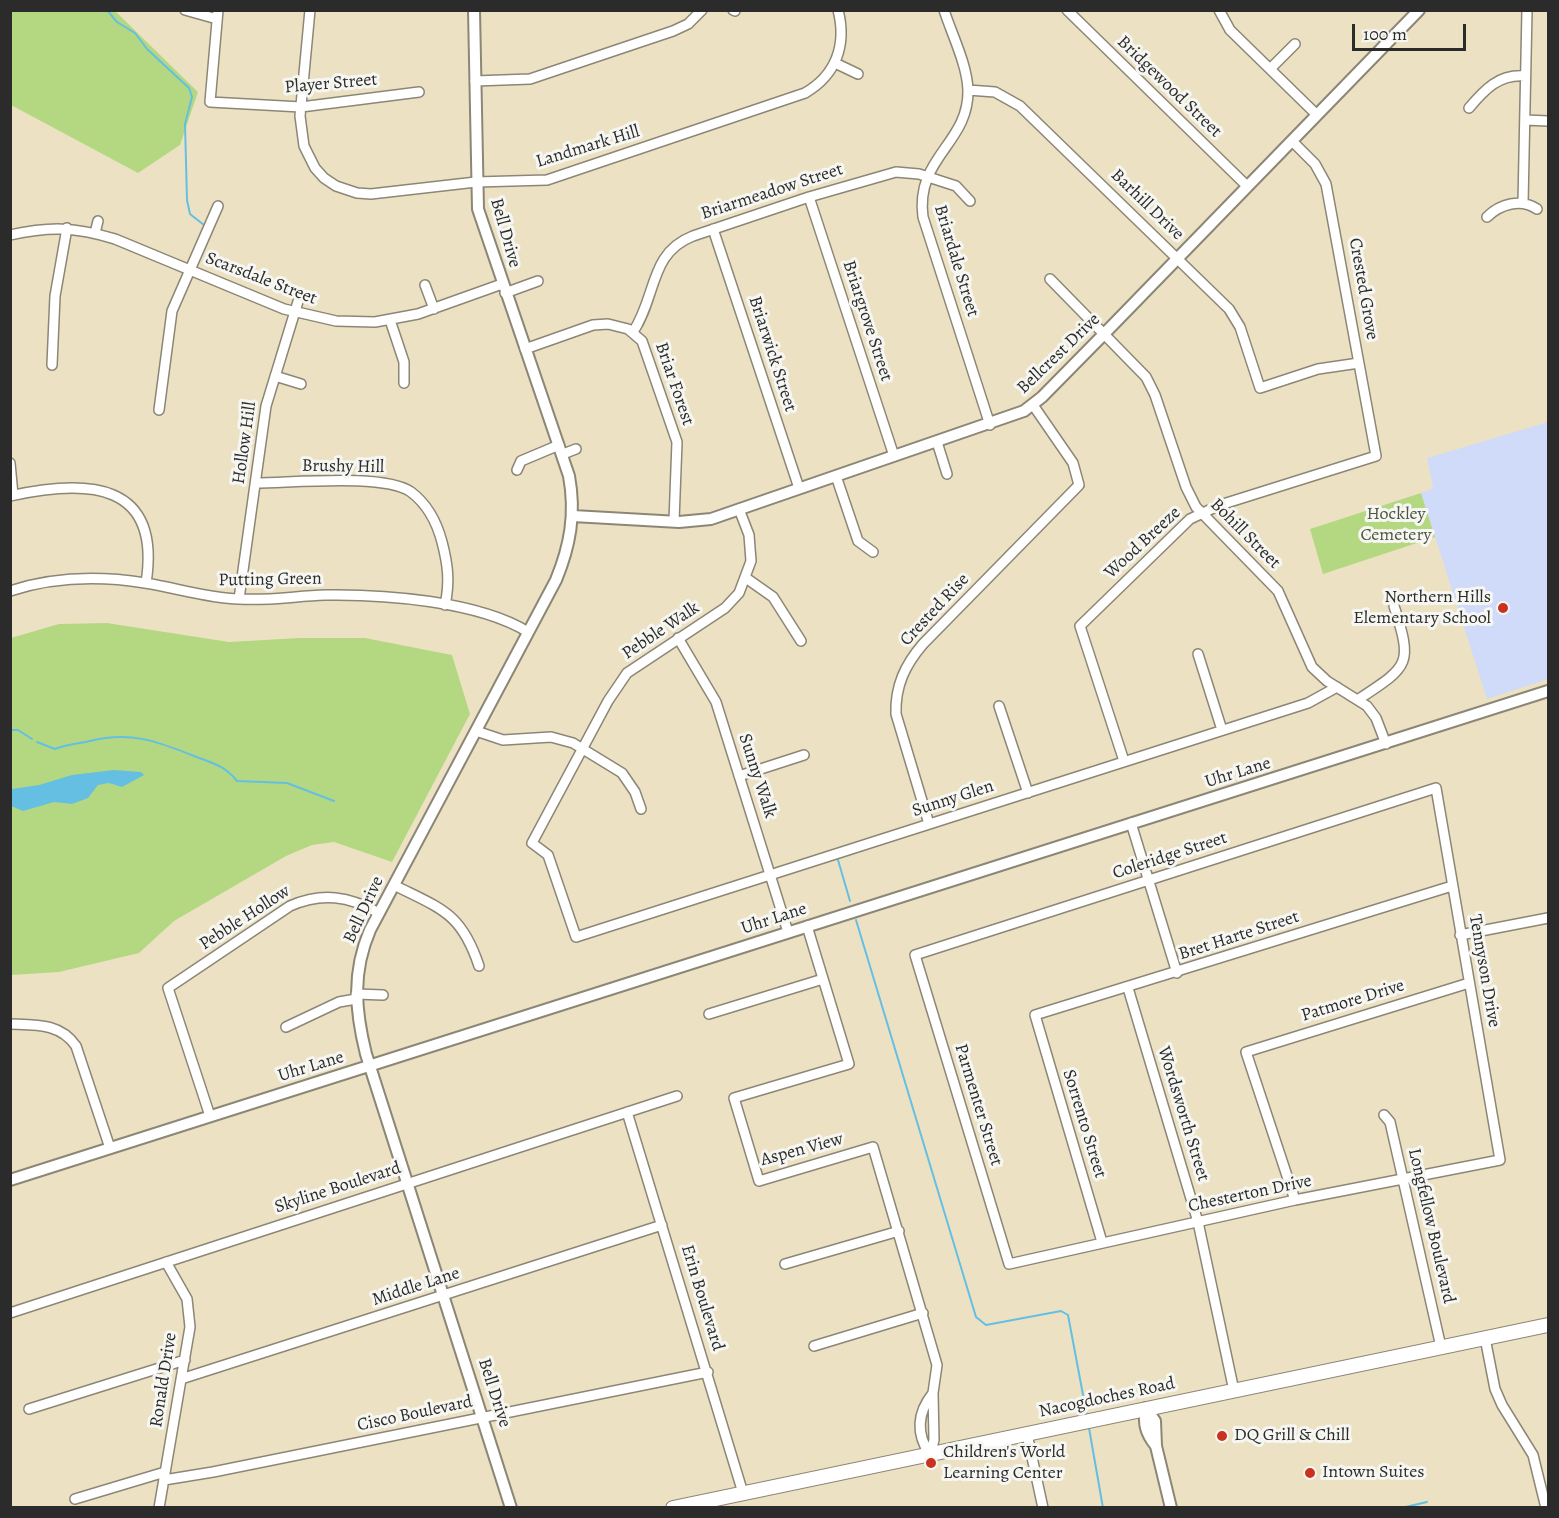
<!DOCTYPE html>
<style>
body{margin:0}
#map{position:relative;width:1559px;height:1518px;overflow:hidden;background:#ece2c3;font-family:Alegreya,serif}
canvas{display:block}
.frame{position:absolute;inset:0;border:12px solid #2b2b2b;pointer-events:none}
.scale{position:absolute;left:1352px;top:24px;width:114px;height:27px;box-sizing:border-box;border:3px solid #2b2b2b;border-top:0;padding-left:8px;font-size:18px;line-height:21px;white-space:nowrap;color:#2b2b2b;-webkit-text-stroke:4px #f6f6f2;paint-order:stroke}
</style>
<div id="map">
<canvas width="1559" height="1518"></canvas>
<div class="frame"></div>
<div class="scale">100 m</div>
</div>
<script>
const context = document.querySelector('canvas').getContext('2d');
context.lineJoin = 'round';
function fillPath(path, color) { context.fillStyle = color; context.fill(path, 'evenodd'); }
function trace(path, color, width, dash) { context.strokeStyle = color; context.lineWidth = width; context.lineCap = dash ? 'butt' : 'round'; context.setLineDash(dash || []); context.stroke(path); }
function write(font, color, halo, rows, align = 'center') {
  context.font = font + ' Alegreya,serif'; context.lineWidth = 6; context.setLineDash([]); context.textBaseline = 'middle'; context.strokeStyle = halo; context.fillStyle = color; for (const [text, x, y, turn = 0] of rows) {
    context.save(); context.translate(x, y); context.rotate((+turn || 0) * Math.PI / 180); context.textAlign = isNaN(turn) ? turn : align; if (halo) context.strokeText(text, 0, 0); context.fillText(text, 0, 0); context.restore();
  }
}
fillPath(new Path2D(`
 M1548,422V679L1487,699L1421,493L1433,488L1427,458Z`), '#d0daf9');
fillPath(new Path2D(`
 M10,11H115L198,92L180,145L138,173L11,105Z
 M1421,493L1435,537L1323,574L1310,529Z
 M107,623L229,642L299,638H365L452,655L470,714L392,862L334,842L312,845L286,856L174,921L139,953L59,972L11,975V638L59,624Z`), '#b4d881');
fillPath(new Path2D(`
 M114,770L141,772L144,775L122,787L109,783L98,785L88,798L72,804L54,802L23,811L11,806L12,789L39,785L72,775Z`), '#64bfe2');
trace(new Path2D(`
 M107,10L117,22L135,33L147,49L189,88L192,97L185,124L187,200L190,214L204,225
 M10,730H18L32,739
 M37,742L55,749C67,744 78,744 90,741C130,731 157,741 194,756C212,763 224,765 237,781L287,783L334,801
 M838,860L850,901
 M856,920L976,1317L986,1325L1061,1311L1068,1315L1087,1416
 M1089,1428L1103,1508
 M1401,1508L1427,1502`), '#64bfe2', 2);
const minor = new Path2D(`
 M185,10L217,19
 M218,10L210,102L301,107L419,92
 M310,10L300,116L304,146L315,168L324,178L336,186L357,193L371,194L476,182L547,180L805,93C836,75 847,45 838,10
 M733,10L735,11
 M944,10C952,35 967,64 968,90C969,144 915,157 923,217L990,425
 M1067,10L1247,186
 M1219,10L1230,30L1316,114
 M835,63L858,74
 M1270,69L1295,44
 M475,81L530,79L673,31L688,24L702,10
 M968,90L995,92L1020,106L1229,309L1240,327L1260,388L1318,369L1359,363
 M1469,108C1485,89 1499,74 1525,76
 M1525,120L1548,121
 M809,197L894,456
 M1523,203L1527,10
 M1487,217C1500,204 1521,198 1537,209
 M713,229L799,488
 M95,233L98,221
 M10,235C51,226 75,227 115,239L284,309L336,321L375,322L418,314L502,284
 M1050,279L1146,377L1155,395L1186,487L1196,507L1278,591L1312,667L1327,681L1367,706L1376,718L1386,744
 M425,285L434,309
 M505,293L538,281
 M390,320L404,362V383
 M633,332C657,296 649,253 693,236L809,197L896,172L919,174L956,186L970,201
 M525,349L593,325L608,324L628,329L642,341L677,442L674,521
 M52,365L55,296L67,228
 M275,376L301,384
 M159,410L172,311L218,206
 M937,442L947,474
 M563,454L576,449
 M10,463L13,495
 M517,470L521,461L559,445
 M836,476L858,541L873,552
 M256,483C291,483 385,473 411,492C427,504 437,523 442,542C448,565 450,582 445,605
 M10,496C87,479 162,481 146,583
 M739,509L749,535L751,561L739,593L725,608L627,673L608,701L532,843L548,855L576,937L1308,703L1337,687
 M746,578L773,597L801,641
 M10,591C53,577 101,576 145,583C177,588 207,598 239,599C268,601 296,596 325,595C383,594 478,601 528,632
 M239,599L266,406L300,295
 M678,638L716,702L788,932
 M1198,654L1222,730
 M1359,699C1409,666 1413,665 1394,606
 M999,706L1028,793
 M476,731L503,740L551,737L573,743L622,773L635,792L641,809
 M1124,761L1080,626L1190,519L1220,505L1376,456L1326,184L1315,164L1292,141
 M739,776L804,755
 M1436,788L1500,1160L1295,1200L1009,1264L915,955Z
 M1131,823L1177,973
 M929,824L896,714C895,686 905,665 923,644L1079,485L1073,463L1033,405
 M394,885C441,909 461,912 479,966
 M807,926L849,1064L734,1098L759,1181L873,1147L937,1365L933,1393L934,1440L930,1455
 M1460,935L1548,918
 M1128,988L1198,1222L1234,1391
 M356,994L383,995
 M709,1014L823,979
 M10,1024C36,1025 60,1023 76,1046L110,1148
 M286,1027L339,1002L356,999
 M627,1112L743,1493
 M1384,1115L1390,1122L1441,1347
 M210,1116L168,988L290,906C322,892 349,896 379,913
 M1295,1200L1246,1052L1469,983
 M1102,1242L1035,1015L1452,886
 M785,1264L899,1231
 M10,1313L677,1096
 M1485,1338L1495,1389L1502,1405L1533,1455L1546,1508
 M814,1346L923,1313
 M181,1379L662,1225
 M29,1409L185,1360
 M1027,1434L1043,1508
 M930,1455C916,1434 917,1413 933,1393
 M164,1480L213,1472L708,1372
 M75,1499L165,1472
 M159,1508L190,1327L187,1299L166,1262`);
const tertiary = new Path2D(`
 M474,10L478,209L569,476C576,514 570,546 556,580L370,930C352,972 355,1010 366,1054L511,1508
 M573,516L679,522L711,519L1024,411L1042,397L1105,333L1419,10
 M10,1180L1548,691
 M1146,1408L1155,1421L1156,1446L1171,1508
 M1146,1408C1143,1424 1146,1434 1156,1446`);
const primary = new Path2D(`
 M673,1508L1548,1325`);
trace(minor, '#8c8677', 12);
trace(tertiary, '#8c8677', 14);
trace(primary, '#8c8677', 16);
trace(minor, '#fff', 9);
trace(tertiary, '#fff', 10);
trace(primary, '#fff', 14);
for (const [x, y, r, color] of [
 [1503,608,6,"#c8321e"],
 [1222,1436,6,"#c8321e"],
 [931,1463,6,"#c8321e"],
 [1310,1473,6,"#c8321e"]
]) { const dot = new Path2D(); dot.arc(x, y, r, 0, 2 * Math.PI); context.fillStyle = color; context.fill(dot); trace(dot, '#f6f6f2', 2); }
write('18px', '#2b2b2b', '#f6f6f2', [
 ["Player Street",331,84,-5],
 ["Bridgewood Street",1169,87,44],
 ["Landmark Hill",588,147,-17],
 ["Briarmeadow Street",772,192,-18],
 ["Barhill Drive",1147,205,44],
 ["Bell Drive",505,233,74],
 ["Briardale Street",956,261,73],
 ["Scarsdale Street",261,279,21],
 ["Crested Grove",1363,289,80],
 ["Briargrove Street",867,321,72],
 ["Briarwick Street",772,354,72],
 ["Bellcrest Drive",1059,354,-44],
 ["Briar Forest",674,384,71],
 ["Hollow Hill",245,443,-82],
 ["Brushy Hill",343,467,1],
 ["Bohill Street",1245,534,45],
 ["Wood Breeze",1143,543,-43],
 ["Putting Green",270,580,-1],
 ["Crested Rise",935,610,-47],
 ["Pebble Walk",661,631,-34],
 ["Uhr Lane",1238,773,-17],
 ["Sunny Walk",757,776,72],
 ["Sunny Glen",953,799,-18],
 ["Coleridge Street",1170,856,-18],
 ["Bell Drive",364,910,-65],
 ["Pebble Hollow",245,918,-33],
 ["Uhr Lane",774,919,-18],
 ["Bret Harte Street",1239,936,-18],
 ["Tennyson Drive",1484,971,80],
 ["Patmore Drive",1353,1001,-17],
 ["Uhr Lane",311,1067,-17],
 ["Parmenter Street",978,1105,73],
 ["Wordsworth Street",1183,1114,73],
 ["Sorrento Street",1084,1124,73],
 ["Aspen View",802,1150,-15],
 ["Skyline Boulevard",338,1188,-18],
 ["Chesterton Drive",1250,1194,-12],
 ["Longfellow Boulevard",1431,1226,77],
 ["Middle Lane",416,1287,-18],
 ["Erin Boulevard",702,1298,73],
 ["Ronald Drive",164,1380,-81],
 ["Bell Drive",494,1393,72],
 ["Nacogdoches Road",1107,1398,-12],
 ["Cisco Boulevard",415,1414,-12]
]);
write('18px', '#4d5640', '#f6f6f2', [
 ["Hockley",1396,515],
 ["Cemetery",1396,536]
]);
write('18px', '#2b2b2b', '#f6f6f2', [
 ["Northern Hills",1491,598,"right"],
 ["Elementary School",1491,619,"right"],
 ["DQ Grill & Chill",1234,1436],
 ["Children's World",943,1453],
 ["Learning Center",943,1474],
 ["Intown Suites",1322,1473]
], 'left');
</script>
